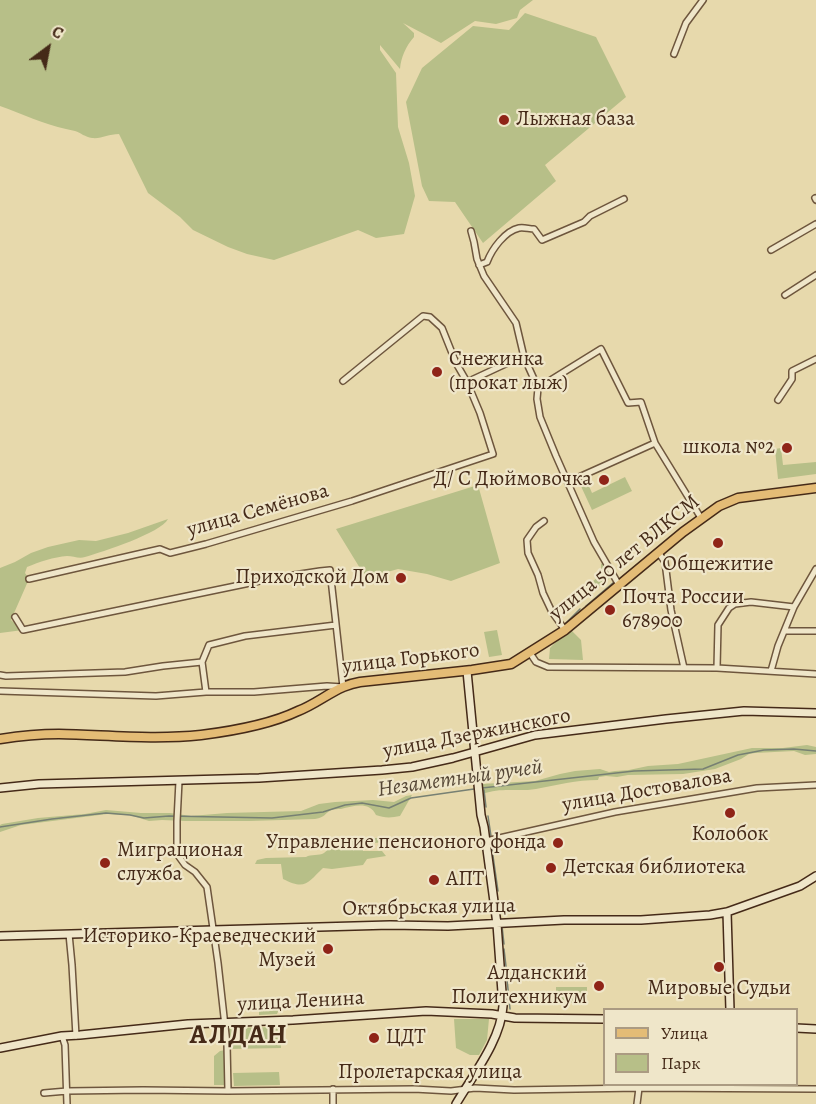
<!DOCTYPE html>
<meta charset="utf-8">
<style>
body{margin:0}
#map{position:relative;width:816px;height:1104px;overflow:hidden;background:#e7d9ac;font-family:Alegreya,serif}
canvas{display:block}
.legend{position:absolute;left:603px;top:1008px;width:195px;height:78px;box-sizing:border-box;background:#efe6c9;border:2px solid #ab9b82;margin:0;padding:8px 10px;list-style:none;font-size:18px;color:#452a18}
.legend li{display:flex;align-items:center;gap:12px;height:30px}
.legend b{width:30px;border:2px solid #ab9b82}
.north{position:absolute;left:18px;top:18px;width:60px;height:60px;-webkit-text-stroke:4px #efe6c9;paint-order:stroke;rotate:32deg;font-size:16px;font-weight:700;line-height:24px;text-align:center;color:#452a18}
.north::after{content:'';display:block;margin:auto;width:21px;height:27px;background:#452a18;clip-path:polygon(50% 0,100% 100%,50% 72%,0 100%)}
</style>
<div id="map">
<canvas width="816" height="1104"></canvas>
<ul class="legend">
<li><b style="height:8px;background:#e4bc76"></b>Улица</li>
<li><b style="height:16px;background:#b7bf88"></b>Парк</li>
</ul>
<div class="north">С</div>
</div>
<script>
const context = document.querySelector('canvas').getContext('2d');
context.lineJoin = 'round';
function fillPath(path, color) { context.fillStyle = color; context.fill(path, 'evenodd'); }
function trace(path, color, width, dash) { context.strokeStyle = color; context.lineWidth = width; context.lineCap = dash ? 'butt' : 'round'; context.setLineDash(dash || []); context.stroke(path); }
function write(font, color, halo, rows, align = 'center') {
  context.font = font + ' Alegreya,serif'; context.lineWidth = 4.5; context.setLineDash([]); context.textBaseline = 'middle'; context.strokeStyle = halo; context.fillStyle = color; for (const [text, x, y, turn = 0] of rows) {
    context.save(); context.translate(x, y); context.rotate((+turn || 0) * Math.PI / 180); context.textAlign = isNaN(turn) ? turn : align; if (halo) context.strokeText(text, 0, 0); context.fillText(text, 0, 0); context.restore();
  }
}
fillPath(new Path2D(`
 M0,0H533L520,10L517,18L496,24L475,21L441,43L403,23L414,33V37C406,46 401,57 400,69L380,45V50L396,73L398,127L409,163L415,196L404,234L376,238L358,230L274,260L247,254L228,247L193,230L180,217L148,193L119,134C108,134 102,139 92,138C85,137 81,133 75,131C72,130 69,130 66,129C44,124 22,114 0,106Z
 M525,13L596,37L626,97L545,165L556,181L483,243L455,202L429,201L422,186L406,102L422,68L473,26L509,30Z
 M781,448L783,465L816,462V474L778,479L775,449Z
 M625,477L632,491L592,510L579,482L586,479L592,493Z
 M478,485L500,563L451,581L427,574L398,569L366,578L336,529Z
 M168,519C161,533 102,552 85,557C79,559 73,556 67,556C54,557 39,562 27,567L25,573L29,579L11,620L23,630L0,633V568L15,562L31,553L48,547L79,540L96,541L128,533Z
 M604,562L612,577L585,596L584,592L589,584L601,575V564Z
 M569,628L581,640L583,660L549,659L550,648Z
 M497,630L502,655L489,657L484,632Z
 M807,745L816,747V754L805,755L794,751L755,753L749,754L741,759L715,769L683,774L628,775L617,777L606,776L599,777L598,780C577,780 556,785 536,789C518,792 500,787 483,794L482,784L535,781L560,774L575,771L600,769L609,772L615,771L629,770L648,766L678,764L752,748H783Z
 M412,795L400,816C391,818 384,818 376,815C369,801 354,806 341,809C338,809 334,809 331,810C324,814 326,817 315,819L249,821H185L162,820L149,821L130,815L107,814L21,825L0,832V825L2,824L38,818L85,814L106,810L141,813H170L191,816L227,813L301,811L319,804L335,802L373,800L394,802L406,796Z
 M359,838H381L385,842L363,844V851H382L386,856L367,859L363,865L332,869L323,868C308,882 306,891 283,879L281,864H255L257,860L266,858L306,857C311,854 319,856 324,853C327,851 329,848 331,846C336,843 352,840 359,838Z
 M556,987H587V1003H556Z
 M280,1003V1007L277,1014L259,1015V1004Z
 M454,1019H489L487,1040L479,1055H470L456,1048Z
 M280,1027L281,1048L228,1049V1028Z
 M225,1050V1085H214V1056L220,1051Z
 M279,1072L280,1085L234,1086L233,1073Z`), '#b7bf88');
trace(new Path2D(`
 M586,606L614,582
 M566,623L580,609
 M482,788L634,771L703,769L738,755L764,750L794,749L816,751
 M484,790L486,807
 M488,816L491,836
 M0,827L52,819L106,813L130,815L144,818L169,816L272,818L323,812L345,805L362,803L389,808L411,798L474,789
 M491,842L498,891
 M502,926L504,944
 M504,949L507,975
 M507,979L510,1009`), '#778073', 1.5);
const street = new Path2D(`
 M674,54L686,23L703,0
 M815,198L816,200
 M471,231L474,242L477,259L484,276L516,323L524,357L538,388L537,399L540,417L556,456L594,542L619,585
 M771,250L816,224
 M479,265L487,262C492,249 505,231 519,228C524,227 529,229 534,229L542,240L584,222L590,216L624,199
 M785,295L816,275
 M467,382L512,361L524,357
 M538,388L601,349L628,403L641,402L655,443L701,518
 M778,400L792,379V371L816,359
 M568,482L655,443
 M544,521L536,527L527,540L528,553L538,575L543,593L552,612L565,630
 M658,552L665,562L671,610L684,668
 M29,579L160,549L170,553L206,544L352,501L493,454L480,413L467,382L456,363L442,328L430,317L423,316L343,381
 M785,631H816
 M530,653L536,662L548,667L717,668L816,674
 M717,668L718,625L729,608L735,604L751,602L794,607
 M771,671L778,646L794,607L816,569
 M0,675L6,676L125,672L163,666L202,662
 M0,691L156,696L206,692H254L327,686L343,687L330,570L320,571L274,578L23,630L15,617
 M206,692L202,662L209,645L245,636L336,625
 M179,781L177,821V854L185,865L195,872L207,887L218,963L227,1044L228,1091
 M486,841L615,812L757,788L816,785
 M69,934L72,965L76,1036
 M62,1036L65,1045L67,1104
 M44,1093L67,1091L143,1090L228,1091L414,1089L451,1091L475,1088L514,1090L639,1088L816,1089
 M333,1104V1089
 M637,1104L639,1088`);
const secondary = new Path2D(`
 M0,788L39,784L259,778L382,770L412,767L453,758L535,735L666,719L744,711L816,713
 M727,912L730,1010
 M0,936L390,925L448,926L564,920H641L710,915L727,912L800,886L816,876
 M796,1028L816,1029
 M0,1048L62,1036L80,1035L188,1024L293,1020L426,1011L492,1014L515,1018L604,1019
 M456,1104C473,1075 501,1040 503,1006L497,924L484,827L481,815L467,671`);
const primary = new Path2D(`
 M0,739C19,736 40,734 59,734C107,735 154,740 201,735C233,731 269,725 298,711C314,705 327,694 343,687C348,685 354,683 360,682L472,670L511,664L565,630L683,532L719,506L738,498L816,488`);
trace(street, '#6e563d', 8);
trace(secondary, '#452a18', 10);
trace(primary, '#452a18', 11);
trace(street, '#efe6c9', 5);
trace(secondary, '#efe6c9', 7);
trace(primary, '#e4bc76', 8);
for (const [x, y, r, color] of [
 [504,120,6,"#8f2418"],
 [437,372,6,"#8f2418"],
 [787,448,6,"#8f2418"],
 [604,480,6,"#8f2418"],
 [718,543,6,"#8f2418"],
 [401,578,6,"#8f2418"],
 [610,610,6,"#8f2418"],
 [730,813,6,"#8f2418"],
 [558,843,6,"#8f2418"],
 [105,863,6,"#8f2418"],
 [551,868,6,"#8f2418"],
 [434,880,6,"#8f2418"],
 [328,949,6,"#8f2418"],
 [719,967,6,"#8f2418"],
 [599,986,6,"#8f2418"],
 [374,1038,6,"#8f2418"]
]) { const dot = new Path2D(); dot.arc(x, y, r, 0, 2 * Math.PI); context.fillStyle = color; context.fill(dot); trace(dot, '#efe6c9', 2); }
write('21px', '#452a18', '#efe6c9', [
 ["Лыжная база",516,120],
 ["Снежинка",449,360],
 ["(прокат лыж)",449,384],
 ["школа №2",775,448,"right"],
 ["Д/ С Дюймовочка",592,480,"right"],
 ["Общежитие",718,565,"center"],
 ["Приходской Дом",389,578,"right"],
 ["Почта России",622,598],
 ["678900",622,622],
 ["Колобок",730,835,"center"],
 ["Управление пенсионого фонда",546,843,"right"],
 ["Миграционая",117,851],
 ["служба",117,875],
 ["Детская библиотека",563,868],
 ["АПТ",446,880],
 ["Историко-Краеведческий",316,937,"right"],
 ["Музей",316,961,"right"],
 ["Алданский",587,974,"right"],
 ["Политехникум",587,998,"right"],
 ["Мировые Судьи",719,989,"center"],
 ["ЦДТ",386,1038]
], 'left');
write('21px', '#452a18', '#efe6c9', [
 ["улица Семёнова",258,511,-16],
 ["улица 50 лет ВЛКСМ",625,558,-39],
 ["улица Горького",411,659,-7],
 ["улица Дзержинского",477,734,-11],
 ["улица Достовалова",647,791,-10],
 ["Октябрьская улица",429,908,-1],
 ["улица Ленина",301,1002,-3],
 ["Пролетарская улица",430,1073]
]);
write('italic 22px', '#564736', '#efe6c9', [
 ["Незаметный ручей",460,779,-8]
]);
context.letterSpacing = '1.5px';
write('bold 27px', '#452a18', '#efe6c9', [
 ["АЛДАН",239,1036]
]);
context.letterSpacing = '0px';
</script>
